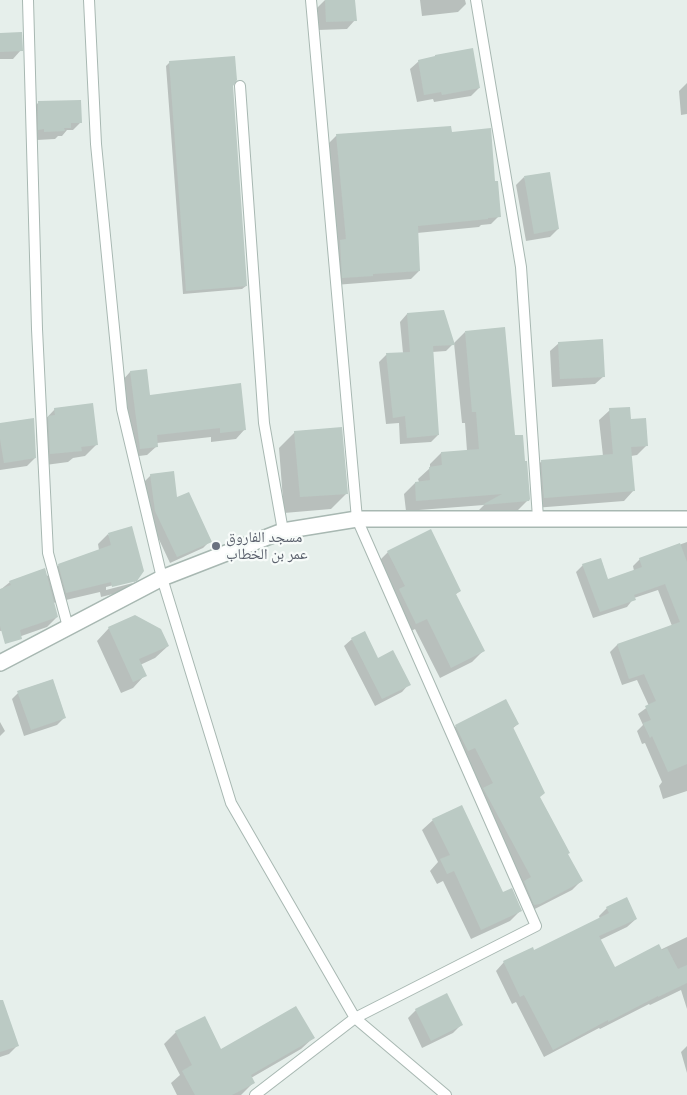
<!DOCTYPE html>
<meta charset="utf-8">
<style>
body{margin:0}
canvas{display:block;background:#e6efeb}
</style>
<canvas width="687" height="1095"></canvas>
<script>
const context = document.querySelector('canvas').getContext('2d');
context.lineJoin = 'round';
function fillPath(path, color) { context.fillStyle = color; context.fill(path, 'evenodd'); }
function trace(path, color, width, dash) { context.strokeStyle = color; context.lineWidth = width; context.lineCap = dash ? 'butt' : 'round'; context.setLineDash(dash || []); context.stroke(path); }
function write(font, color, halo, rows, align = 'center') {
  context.font = font + ' "Public Sans","Noto Naskh Arabic",sans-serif'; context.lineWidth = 4.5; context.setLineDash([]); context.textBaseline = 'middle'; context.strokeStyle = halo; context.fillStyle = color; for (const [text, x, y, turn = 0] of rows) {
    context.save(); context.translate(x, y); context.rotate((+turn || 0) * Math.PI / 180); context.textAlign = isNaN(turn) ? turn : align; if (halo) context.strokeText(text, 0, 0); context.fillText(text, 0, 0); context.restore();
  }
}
fillPath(new Path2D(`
 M325,0H354L355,20L347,29L318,30L317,8Z
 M420,0H465L466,4L458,12L422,16Z
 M0,34L21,50L13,59H0Z
 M419,61L479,88L471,96L434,102L433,99L417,102L410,69Z
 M170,62L232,86L246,286L242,289L183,294L166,66Z
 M687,83V114L681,115L679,91Z
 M38,103L81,122L73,130H67L62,136H58L55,139L37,140L30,111Z
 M450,127V133L499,216L491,224L481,225L479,227L417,233L419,271L411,279L335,285L332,249L338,243L328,144L336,136Z
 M524,177L558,229L550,237L526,241L516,185Z
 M407,314L453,344L465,332L514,437L529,499L516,512L474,515L484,505L406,511L404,494L415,483L419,482L418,479L430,468V464L441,453L467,451L465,423H462L454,343L446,351L432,352L438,435L431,442L400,444L399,423L386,424L379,362L386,355L403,353L400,322Z
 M559,343L604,376L595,384L552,387L550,351Z
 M146,371L149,396L245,429L236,439L211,442V437L157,443V446L147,455L131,457L121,382L130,372Z
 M55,409L97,444L85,456L73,458L68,462L38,466L36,429Z
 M610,410L630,421L647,445L637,455L631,456L634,490L624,501L534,508L531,471L542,461L603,456L599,420Z
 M0,424L35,458L27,466L0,470Z
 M295,432L347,493L331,509L284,513L279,448Z
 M151,475L176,499L210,541L203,548L170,563L149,518L144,482Z
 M108,534L136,580L134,582V580L106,587V590L133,583L125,591L101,597L100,592L53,603L57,617L47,627L10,640L8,630L0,631V590L10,582L46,577L59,565L99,550L98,544Z
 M687,542V791L663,799L659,786L662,782L645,743L642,744L637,731L643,725L638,714L649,706L637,680L622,685L610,652L617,645L672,626L658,590L634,598L627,607L593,618L576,572L583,565L608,580L634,571L633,566L640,559Z
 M388,552L459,591L455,595L483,651L472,662L440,678L415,629L405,634L377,563Z
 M109,628L168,646L155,658L140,665L145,675L133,688L121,693L97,641Z
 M352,639L378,660L409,684L402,692L375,706L344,646Z
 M20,691L65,717L57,725L24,736L12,699Z
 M0,722L5,731L0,736Z
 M518,724L512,729L539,798L581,881L572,890L525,914L515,891L521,886L474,798L482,790L465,756L459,760L447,736L456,726Z
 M433,820L520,911L510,921L471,939L443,881L437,884L430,871L438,862L422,830Z
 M607,908L636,919L627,927L600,940L614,968L660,950L687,937V1009L681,990L650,1005L649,1004L600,1029L599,1028L544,1057L516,1002L512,1004L496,971L504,962L534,952L600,919L599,916Z
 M416,1010L461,1025L453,1033L422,1048L408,1018Z
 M0,1012L17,1046L9,1054L0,1057Z
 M176,1032L220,1051L313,1038L301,1049L251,1078L253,1083L241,1095H177L171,1083L180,1075L164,1044Z
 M687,1046V1073L681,1052Z`), '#0003');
fillPath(new Path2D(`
 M325,0H355L357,21L326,22Z
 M22,32L23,51L0,52V33Z
 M473,48L480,88L442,95L441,92L424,95L418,60L435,56V55Z
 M235,56L237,80L233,86L247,286L186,291L169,61Z
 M81,100L82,123H71V128H64L65,131L44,132V129L38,130V101Z
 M451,126L452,132L491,128L495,181H498L501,217L488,218V219L418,226L420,271L373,274V276L342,278L340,240L346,239L336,134Z
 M550,172L559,229L534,234L524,176Z
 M444,310L455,345L433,346L439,435L407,438L405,416L393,418L386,353L410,352L407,313Z
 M505,327L515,435H523L525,461H527L530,499L529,501L482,505L502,494L416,501L415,482L430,480L429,467L442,465L441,452L479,449L476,412H472L465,331Z
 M603,339L605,377L560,379L558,342Z
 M147,369L150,395L241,383L246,430L220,433V428L157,435L158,447L140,449L130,371Z
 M93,403L98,445L81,447L82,451L50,454L48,416L55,415L54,408Z
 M630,407L631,419L646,418L648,446L631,447L635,491L544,498L541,460L613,454L609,408Z
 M34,418L36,458L4,463L0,439V423Z
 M342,427L348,494L300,497L294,431Z
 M174,471L177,497L189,492L212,542L177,557L155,511L150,474Z
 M132,526L144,571L137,581L112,587L111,582L66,593L58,564L111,545L108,533Z
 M431,529L461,591L456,594L485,651L451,668L427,619L416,624L399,589L405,586L387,551Z
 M680,543L687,562V764L668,772L652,736L650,738L643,723L651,720L645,706L656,701L644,674L629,679L617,644L680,622L665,584L634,595L636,600L600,612L582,564L601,558L608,579L642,567L639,558Z
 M45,568L58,617L20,630L22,639L5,644L0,626V589L11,585L9,581Z
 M135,615L161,629L169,646L139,659L147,676L133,682L108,627Z
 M365,631L378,658L393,650L411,685L382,699L351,638Z
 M53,679L66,718L31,730L17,691Z
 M506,699L519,724L513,727L545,793L540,797L570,853L568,854L583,881L540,904L534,905L524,881L531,877L483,788L493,783L475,748L468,751L455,725Z
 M462,805L503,892L512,888L522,911L481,930L454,871L447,874L440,859L450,855L432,819Z
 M627,897L637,919L599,936L615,967L659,944L662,950L667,948L678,969L687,965V983L658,997V996L608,1022V1020L553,1050L524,995L520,997L503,961L533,947L534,950L609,913L606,907Z
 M447,993L463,1025L431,1041L415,1009Z
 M0,1000H3L19,1046L0,1052Z
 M296,1006L315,1038L251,1075L255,1083L232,1095H195L182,1071L192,1065L175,1031L205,1016L221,1049Z`), '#bbcac4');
const lane = new Path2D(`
 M28,0L37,329L48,553L68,627
 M89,0L96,144L122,409L162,578L231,803L355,1018L446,1095
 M476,0L521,267L538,518
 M240,86L264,423L283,531
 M255,1095L355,1018L536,926L357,519L311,0`);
const street = new Path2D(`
 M0,663L162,578L283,531L357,519H687`);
trace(lane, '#a8b8b2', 12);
trace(street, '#a8b8b2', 18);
trace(lane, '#fff', 10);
trace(street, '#fff', 15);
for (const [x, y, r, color] of [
 [216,546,5,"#6b7280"]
]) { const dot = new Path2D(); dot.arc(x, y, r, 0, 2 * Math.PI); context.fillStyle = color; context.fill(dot); trace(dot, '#f7fbf9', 2); }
write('15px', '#5b616d', '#f7fbf9', [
 ["مسجد الفاروق",226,537],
 ["عمر بن الخطاب",226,554]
], 'left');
</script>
